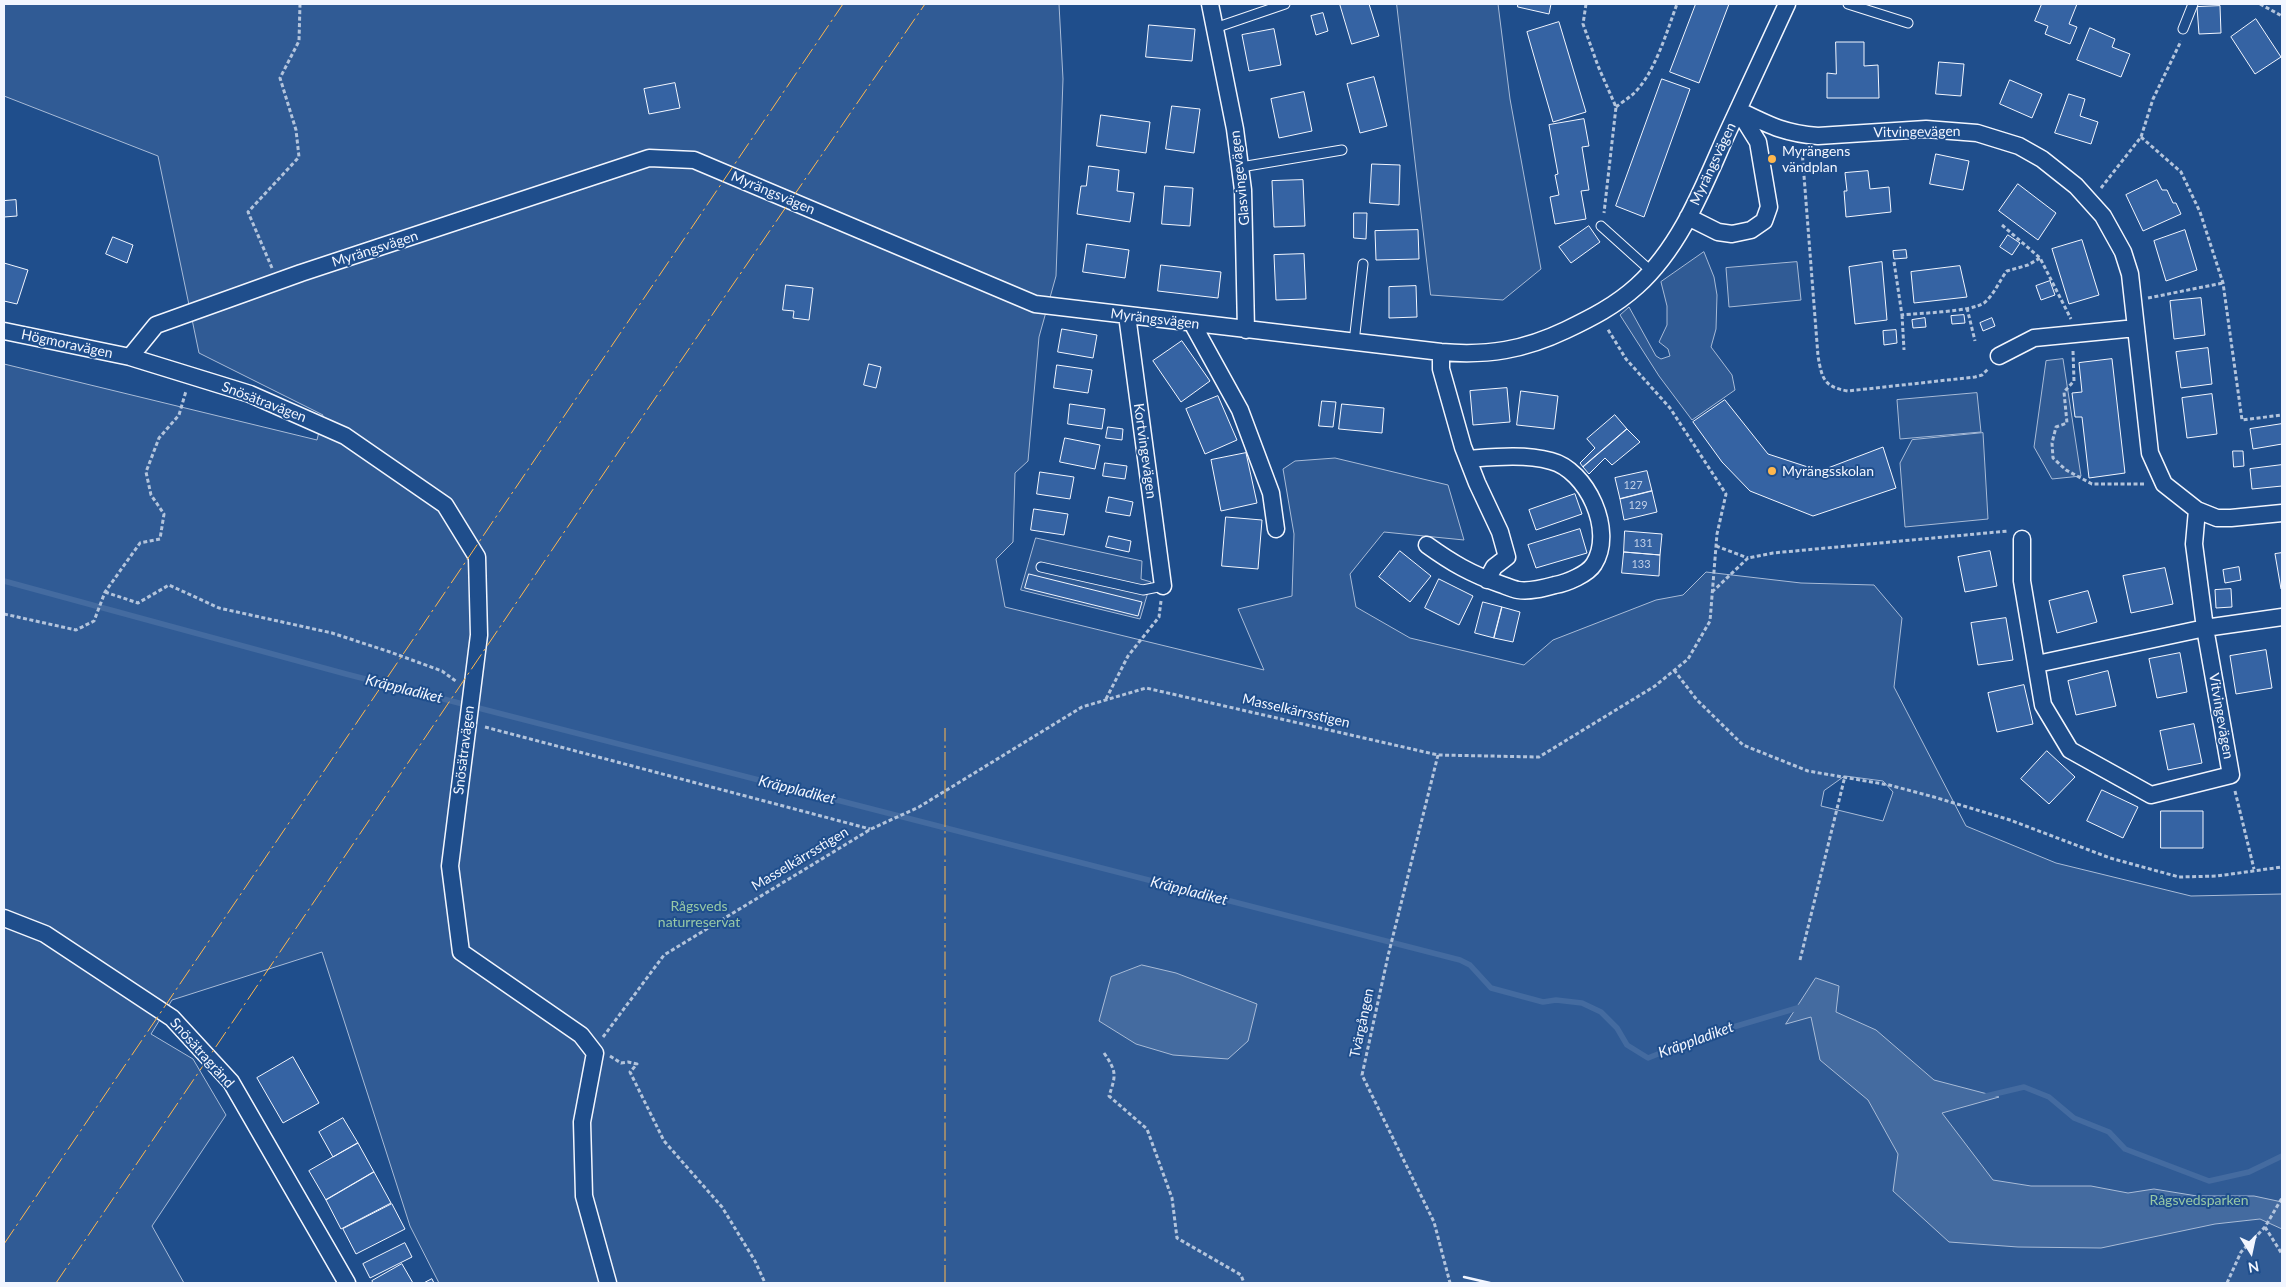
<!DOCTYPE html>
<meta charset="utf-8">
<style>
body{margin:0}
#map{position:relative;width:2286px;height:1287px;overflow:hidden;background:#1f4e8c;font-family:Lato,sans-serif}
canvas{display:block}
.frame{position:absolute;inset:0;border:5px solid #f2f6ff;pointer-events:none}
.north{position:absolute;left:2226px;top:1227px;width:50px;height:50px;-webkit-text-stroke:4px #1f4e8c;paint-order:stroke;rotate:170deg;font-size:14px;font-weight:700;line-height:20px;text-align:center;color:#f2f6ff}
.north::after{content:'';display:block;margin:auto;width:18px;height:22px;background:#f2f6ff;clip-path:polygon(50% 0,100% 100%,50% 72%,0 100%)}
</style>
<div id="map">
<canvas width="2286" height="1287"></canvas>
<div class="frame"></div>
<div class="north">N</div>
</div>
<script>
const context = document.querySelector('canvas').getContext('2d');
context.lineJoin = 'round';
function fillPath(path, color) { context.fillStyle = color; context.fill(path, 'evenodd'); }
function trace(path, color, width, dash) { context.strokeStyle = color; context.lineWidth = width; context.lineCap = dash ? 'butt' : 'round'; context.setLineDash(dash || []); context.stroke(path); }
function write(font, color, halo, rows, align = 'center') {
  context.font = font + ' Lato,sans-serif'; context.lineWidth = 4; context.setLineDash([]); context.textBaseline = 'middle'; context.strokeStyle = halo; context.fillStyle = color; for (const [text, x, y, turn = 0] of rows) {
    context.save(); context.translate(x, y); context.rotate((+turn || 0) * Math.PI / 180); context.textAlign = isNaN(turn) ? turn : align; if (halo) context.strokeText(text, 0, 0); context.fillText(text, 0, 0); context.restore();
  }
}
const built = new Path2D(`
 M4,4H1059L1063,79L1056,276L1039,337L1028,461L1015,473L1013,542L996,559L1005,607L1264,670L1238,609L1292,596L1294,534L1283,469L1295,461L1335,458L1448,485L1464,540L1384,532L1350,574L1356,607L1410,638L1524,665L1553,640L1656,600L1683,595L1706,572L1801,583L1874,585L1902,618L1894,687L1966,826L2056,863L2191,896L2282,894V1283H439L410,1226L322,952L172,1000L151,1034L193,1059L226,1115L152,1226L184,1283H4V364L317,440L323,415L199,353L158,156L4,96ZM1845,776L1883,781L1893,792L1883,821L1821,806L1824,791Z
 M1397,4H1498L1510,99L1541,269L1503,300L1431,295Z
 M1704,252L1714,277L1717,295L1716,329L1711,347L1732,375L1735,390L1692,420L1659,376L1620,315L1629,307L1656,356L1661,359L1670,356L1668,349L1659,342L1667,325V306L1661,282Z
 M1797,262L1801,300L1729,307L1726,268Z
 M2063,359L2081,476L2052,479L2034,447L2046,361Z
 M1977,393L1981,432L1900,439L1897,400Z
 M1983,433L1988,519L1905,527L1900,463L1912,440Z
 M1036,538L1142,561L1141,579L1151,582L1140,619L1021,590Z`);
fillPath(built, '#305b95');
trace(built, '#a8bbd7', 1);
const water = new Path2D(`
 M1142,965L1176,973L1257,1004L1248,1041L1228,1059L1173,1055L1136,1044L1099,1021L1111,977Z
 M1816,978L1839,986L1836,1012L1876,1030L1934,1080L1999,1097L1942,1113L1993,1180L2031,1186H2091L2128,1193L2154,1189L2197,1196H2254L2282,1202V1229L2260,1219L2215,1224L2101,1248L2018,1247L1949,1242L1893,1191L1898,1154L1868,1100L1820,1060L1811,1017L1786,1024Z`);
fillPath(water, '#446ba0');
trace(water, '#a8bbd7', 1);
trace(new Path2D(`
 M4,581L346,674L1460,960L1470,965L1491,988L1543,1002L1556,1000L1582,1003L1601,1012L1617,1028L1627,1045L1648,1058L1703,1036L1804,1006
 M1986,1096L2024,1087L2049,1097L2074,1118L2109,1132L2125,1149L2209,1181L2249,1172L2282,1156`), '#446ba0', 5.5);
const building = new Path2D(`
 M1340,4H1369L1379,36L1352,44Z
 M1518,4H1551L1549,14L1518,7Z
 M1696,4H1729L1699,83L1670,72Z
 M2042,4H2077L2069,24L2077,27L2070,44L2045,34L2048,26L2035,21Z
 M2220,6L2221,33L2199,34L2197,7Z
 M1323,13L1328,31L1316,35L1311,16Z
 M2256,19L2281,57L2255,74L2231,37Z
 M1559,22L1586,112L1553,122L1527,32Z
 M1149,25L1195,29L1192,61L1146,57Z
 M2090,28L2115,39L2112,47L2130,54L2121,77L2077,60Z
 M1274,29L1281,65L1249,71L1242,35Z
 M1836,42H1864V66L1878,65L1879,98H1827V73L1836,74Z
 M1939,62L1964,64L1961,96L1936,94Z
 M1374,77L1387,126L1360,133L1347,84Z
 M1662,79L1690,89L1644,217L1616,206Z
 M2010,80L2042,94L2032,118L2000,104Z
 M675,83L680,108L649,114L644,89Z
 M1304,92L1312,131L1279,138L1271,99Z
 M2069,94L2085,99L2080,116L2098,122L2091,144L2055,133Z
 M1172,106L1200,109L1194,153L1166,149Z
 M1101,115L1150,122L1146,153L1097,146Z
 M1584,119L1589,146L1582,147L1589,190L1581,191L1586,219L1555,224L1550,197L1559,195L1555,175L1558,174L1549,125Z
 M1936,154L1969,161L1963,190L1930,184Z
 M1372,164L1400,165L1399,205L1370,203Z
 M1089,166L1119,170L1117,191L1134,193L1130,222L1077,214L1081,186H1086Z
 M1868,171L1870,189L1889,187L1891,212L1846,217L1844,191H1847L1845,173Z
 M1303,180L1305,226L1274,227L1272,181Z
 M2157,180L2162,190H2167L2173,203H2176L2181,214L2143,231L2126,195Z
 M2018,184L2056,213L2038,240L1999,211Z
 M1165,186L1193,188L1190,226L1162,224Z
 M16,200L17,216L4,217V201Z
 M1354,213H1367L1366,239L1354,238Z
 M1589,226L1600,242L1571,263L1559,247Z
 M1418,230L1419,259L1376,260L1375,231Z
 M2185,230L2197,270L2166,281L2154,241Z
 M2008,235L2020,243L2012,255L2000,247Z
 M113,237L133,245L127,263L106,254Z
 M2082,240L2099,295L2069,304L2052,249Z
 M1087,244L1129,250L1125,278L1083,272Z
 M1906,250L1907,258L1894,259L1893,251Z
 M1304,254L1306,299L1276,300L1274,255Z
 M1882,262L1887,320L1855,324L1849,267Z
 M4,263L28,270L17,304L4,301Z
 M1161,265L1221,272L1218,298L1158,291Z
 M1960,266L1967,297L1914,303L1911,272Z
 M2050,281L2055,295L2041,300L2036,286Z
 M786,285L813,288L809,320L793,318L794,311L783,310Z
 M1416,286L1417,317L1389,318V287Z
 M2201,298L2205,335L2174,339L2170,301Z
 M1964,315L1965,323L1952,324L1951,316Z
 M1925,318L1926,327L1913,328L1912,320Z
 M1992,318L1995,326L1983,331L1980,323Z
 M1062,329L1097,335L1093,358L1058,352Z
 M1896,330L1897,343L1884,345L1883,331Z
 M1182,341L1210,381L1181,402L1153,361Z
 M2208,348L2212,384L2181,388L2176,352Z
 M2112,359L2125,473L2089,478L2082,417H2075L2072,393L2082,392L2079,363Z
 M869,364L881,367L876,388L864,385Z
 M1057,365L1092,370L1088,393L1054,388Z
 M1507,388L1510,422L1473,425L1470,391Z
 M1521,391L1558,396L1554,429L1517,425Z
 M2212,394L2217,434L2187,438L2182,398Z
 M1218,396L1237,440L1205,454L1186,409Z
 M1725,400L1768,454L1820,471L1883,447L1896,488L1813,516L1750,491L1722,462L1693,422Z
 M1322,401L1336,402L1333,427L1319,426Z
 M1070,404L1105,409L1102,429L1068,424Z
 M1342,404L1384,408L1382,433L1339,429Z
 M1615,415L1627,429L1583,467L1580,463L1595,448L1587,439Z
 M2282,424V444L2253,449L2250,429Z
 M1108,427L1123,429L1122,440L1106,438Z
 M1627,429L1640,442L1612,465L1605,458L1589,474L1583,467Z
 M1065,438L1100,445L1095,469L1060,462Z
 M2233,451H2243L2244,466L2234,467Z
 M1246,453L1257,503L1221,511L1211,460Z
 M1105,463L1127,466L1125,479L1103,476Z
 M2282,465V486L2252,489L2250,469Z
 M1647,471L1652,491L1620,499L1615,478Z
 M1040,472L1074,477L1070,499L1037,494Z
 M1652,491L1657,512L1624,520L1620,499Z
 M1575,494L1582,514L1536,530L1529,510Z
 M1109,497L1133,502L1130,516L1106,512Z
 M1034,509L1068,514L1064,535L1031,530Z
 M1226,517L1262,520L1258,569L1222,566Z
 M1580,529L1587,553L1536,568L1528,545Z
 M1625,531L1662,534L1660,555L1624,552Z
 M1109,536L1131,541L1129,552L1106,547Z
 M1400,551L1431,576L1410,602L1379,577Z
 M1990,551L1997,586L1965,592L1958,557Z
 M1624,552L1660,555L1659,576L1622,573Z
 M2282,553V589H2281L2275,554Z
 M2239,567L2241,580L2225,583L2223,570Z
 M2165,568L2173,604L2131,613L2123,576Z
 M1029,574L1142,602L1138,616L1025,588Z
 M1439,579L1473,596L1459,625L1425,608Z
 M2231,589L2232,607L2216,608L2215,590Z
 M2088,591L2097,622L2057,633L2049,601Z
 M1483,602L1502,607L1494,638L1475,633Z
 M1502,607L1520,612L1513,642L1494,638Z
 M2006,618L2013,660L1978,665L1971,623Z
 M2266,650L2272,688L2236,694L2230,656Z
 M2180,653L2187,692L2157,698L2149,659Z
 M2108,671L2116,706L2076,715L2068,681Z
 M2024,685L2033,724L1997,732L1988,693Z
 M2194,724L2202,763L2168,770L2160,731Z
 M2047,751L2075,777L2049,804L2021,779Z
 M2102,790L2138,807L2123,838L2087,821Z
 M2161,811H2203V848H2161Z
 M293,1057L319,1103L283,1123L257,1078Z
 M343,1118L358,1143L333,1157L319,1132Z
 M358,1143L374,1172L326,1200L309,1171Z
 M374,1172L391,1203L341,1229L326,1200Z
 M392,1204L405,1229L356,1254L343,1229Z
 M405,1243L412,1257L370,1278L363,1264Z
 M402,1264L413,1283H373L372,1281Z
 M432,1279L434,1283H424Z`);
fillPath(building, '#3563a3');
trace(building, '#f2f6ff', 1);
const service = new Path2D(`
 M1848,4L1908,23
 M1215,28L1285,4
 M2183,29L2193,4
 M1241,167L1342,150
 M1601,226L1651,271
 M1354,342L1363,264
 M1041,567L1143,590L1163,586`);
const minor = new Path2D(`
 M1210,4L1235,129L1243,190L1246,330
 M1738,110C1769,125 1783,133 1818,136L1926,129L1977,133L2019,146L2042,159L2076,186L2103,216L2123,252L2130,274L2150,453L2164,484L2197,510L2217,518H2231L2282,513
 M1688,217L1718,232L1732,234L1751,230L1764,221L1769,207L1758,142L1738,110
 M1127,315L1163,586
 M1192,323L1240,410L1271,493L1276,529
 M4,331L130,357L250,394L345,436L445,505L477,557L479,635L450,866L461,952L581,1035L595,1053L582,1122L584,1196L608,1283
 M1441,352V369L1463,447L1477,483L1500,532L1507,557L1494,567L1487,580
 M1999,356L2034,338L2136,328
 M130,357L156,325L301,273L649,158L694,160L1035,304L1441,352C1488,356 1524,350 1566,330C1591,318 1615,306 1637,286C1680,247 1702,190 1725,138C1746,93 1767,48 1787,4
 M2022,539V581L2043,705L2070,750L2151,795L2231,775L2205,628L2194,544L2197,510
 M1427,545C1452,563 1471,574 1500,584C1506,586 1512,589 1518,590C1530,592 1544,588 1555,585C1567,583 1588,574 1594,564C1615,531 1587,470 1551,461C1525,454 1495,457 1468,459
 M2037,664L2205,628L2282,617
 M4,918L45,934L172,1018L231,1082L347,1283`);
trace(service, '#f2f6ff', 11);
trace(minor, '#f2f6ff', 19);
trace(new Path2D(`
 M1586,4L1583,24L1598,66L1616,107L1604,213
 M2260,4L2282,16
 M1616,107C1621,103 1627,99 1632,95C1654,76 1667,31 1677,4
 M2141,137L2181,172L2200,212L2223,283L2242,420L2282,415
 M1802,150L1818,356C1822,379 1824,387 1848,391L1975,377L1982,375L1989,368
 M2101,188L2141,137L2153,99L2181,41
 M2002,225L2040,258L2071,319
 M1894,262L1902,315C1920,313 1970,312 1984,303C1994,295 1999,281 2007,271L2028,265L2040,258
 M272,268L248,212L299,157L296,130L280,78L299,41L300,4
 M2148,298L2223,283
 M1967,308L1975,341
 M1902,315L1904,350
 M2073,351L2074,381L2064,392L2067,423L2056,427L2052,443L2053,458L2066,470L2092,484H2146
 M1716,546L1748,558
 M105,592L138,603L169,585L219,608L332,633L390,652L442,671L457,682
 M1712,592L1748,558L1773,553L2008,531
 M4,614L76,630L94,621L105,592L140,543L160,539L164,514L151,495L146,472L159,438L179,415L186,391
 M1674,670L1697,700L1743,745L1808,771L1889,785L1934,797L2010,820L2110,858L2179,877L2217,876L2282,867
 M1106,699L1128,656L1159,617L1161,601
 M485,727L870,829
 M1438,755L1388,956L1362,1075L1434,1222L1450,1283
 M2235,791L2254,869
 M1800,960L1845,776
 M603,1037L664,955L871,829L919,807L1082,707L1146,688L1438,755L1539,757L1655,686L1688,659L1710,621L1717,534L1726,494L1670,408L1626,359L1607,328
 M1104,1053C1117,1072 1116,1075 1109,1096L1147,1129L1172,1198L1177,1238L1241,1275L1244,1283
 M610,1056L621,1063L628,1062L637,1064L630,1072L664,1141L722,1207L755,1261L765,1283
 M2265,1227L2282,1254
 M2227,1283L2241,1252L2265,1227L2282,1198`), '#b3c4dc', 3, [4, 2.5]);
trace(service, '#1f4e8c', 9);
trace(minor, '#1f4e8c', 16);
trace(new Path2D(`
 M1464,1277L1490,1283`), '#f2f6ff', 2.5);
trace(new Path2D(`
 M4,1244L843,4
 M56,1283L619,451L925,4
 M945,1283V728`), '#ffb74d', 1, [18, 4, 2.5, 4]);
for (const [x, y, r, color] of [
 [1772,159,5,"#ffb74d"],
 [1772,471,5,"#ffb74d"]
]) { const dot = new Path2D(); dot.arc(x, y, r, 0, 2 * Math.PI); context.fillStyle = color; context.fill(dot); trace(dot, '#1f4e8c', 2); }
write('11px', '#c3d1e8', null, [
 ["127",1633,485],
 ["129",1638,505],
 ["131",1643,543],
 ["133",1641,564]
]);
write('14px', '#f2f6ff', '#1f4e8c', [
 ["Vitvingevägen",1917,132,-1],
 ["Myrängsvägen",1713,164,-65],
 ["Glasvingevägen",1240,178,-96],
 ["Myrängsvägen",773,193,23],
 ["Myrängsvägen",375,249,-18],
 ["Myrängsvägen",1155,319,7],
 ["Högmoravägen",67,344,12],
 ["Snösätravägen",264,402,21],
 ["Kortvingevägen",1145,451,82],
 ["Masselkärrsstigen",1296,711,13],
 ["Vitvingevägen",2221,716,80],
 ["Snösätravägen",464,750,-83],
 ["Masselkärrsstigen",800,859,-31],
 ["Tvärgången",1362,1023,-78],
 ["Snösätragränd",202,1053,48]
]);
write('14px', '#f2f6ff', '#1f4e8c', [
 ["Myrängens",1782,151],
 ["vändplan",1782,167],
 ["Myrängsskolan",1782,471]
], 'left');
write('14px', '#97c8a6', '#1f4e8c', [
 ["Rågsveds",699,906],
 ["naturreservat",699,922],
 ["Rågsvedsparken",2199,1200]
]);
write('italic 15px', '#f2f6ff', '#1f4e8c', [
 ["Kräppladiket",404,689,14],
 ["Kräppladiket",797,790,14],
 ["Kräppladiket",1189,891,14],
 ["Kräppladiket",1696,1040,-20]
]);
</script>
